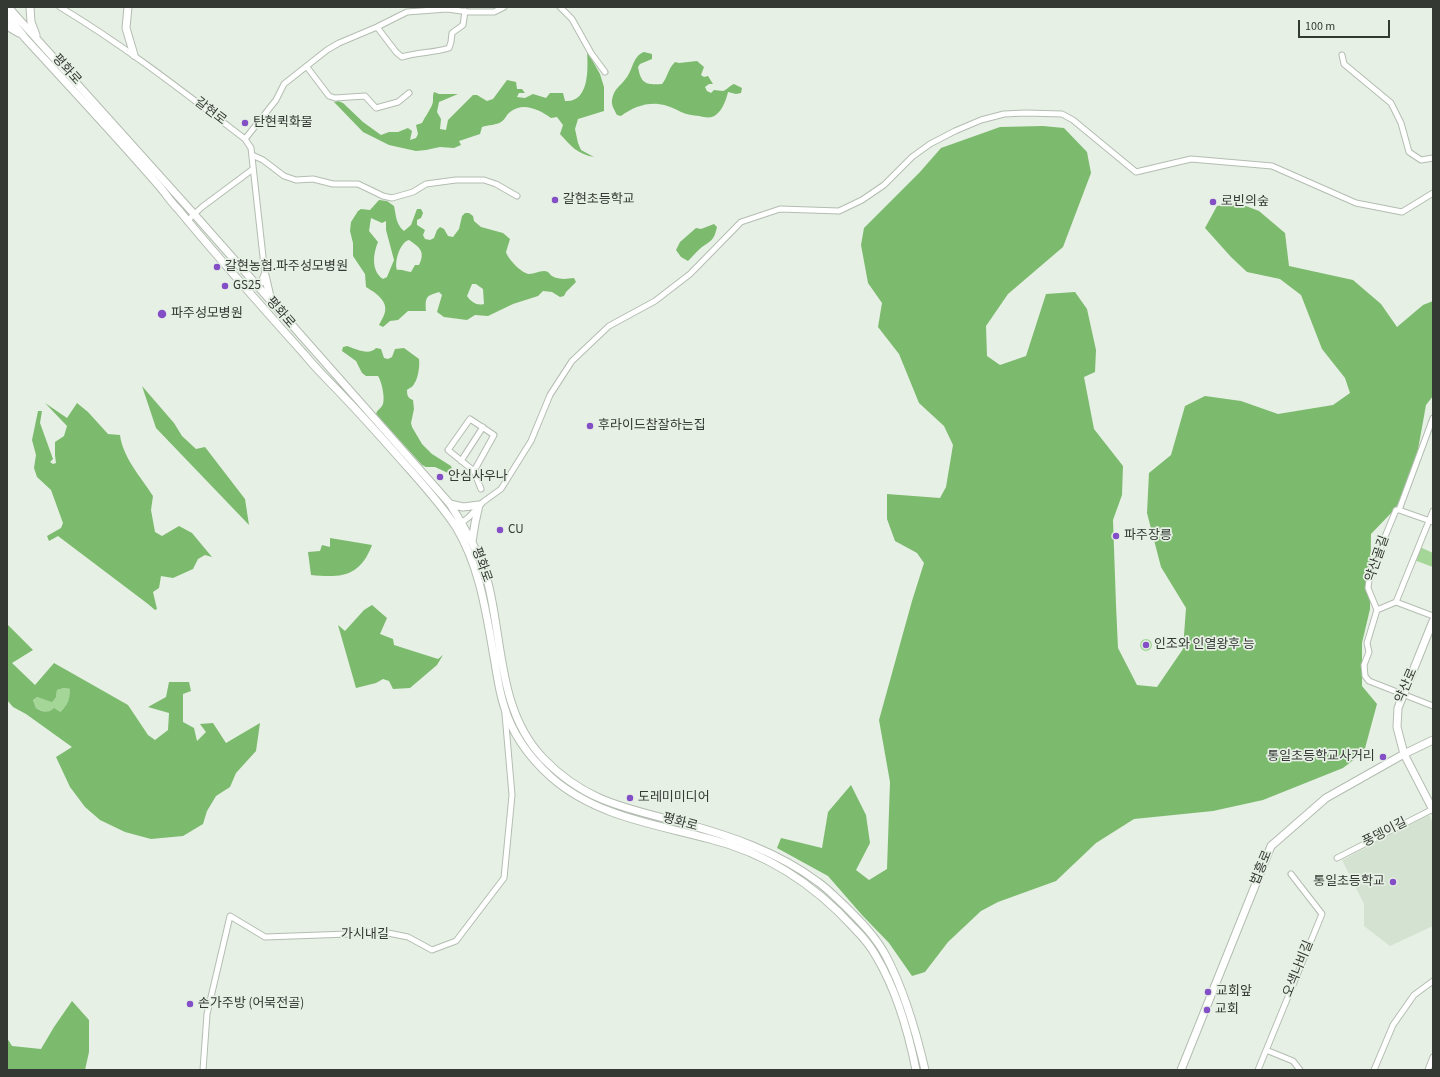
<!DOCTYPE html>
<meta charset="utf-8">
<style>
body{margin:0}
#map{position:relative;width:1440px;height:1077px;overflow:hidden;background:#e6f0e4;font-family:"Source Sans 3",sans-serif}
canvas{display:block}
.frame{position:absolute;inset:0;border:8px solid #353934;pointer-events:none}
.scale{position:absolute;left:1298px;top:20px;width:92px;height:18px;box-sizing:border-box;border:2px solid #353934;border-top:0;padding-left:5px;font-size:12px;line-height:14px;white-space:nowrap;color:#353934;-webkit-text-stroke:3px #e6f0e4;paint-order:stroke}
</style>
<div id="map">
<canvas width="1440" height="1077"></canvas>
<div class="frame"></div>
<div class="scale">100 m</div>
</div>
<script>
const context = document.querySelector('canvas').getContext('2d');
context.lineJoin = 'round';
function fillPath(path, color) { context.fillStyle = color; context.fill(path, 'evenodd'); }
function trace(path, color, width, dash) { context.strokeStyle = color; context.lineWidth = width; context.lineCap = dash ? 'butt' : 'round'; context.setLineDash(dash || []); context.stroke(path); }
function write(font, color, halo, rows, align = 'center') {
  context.font = font + ' "Source Sans 3","Noto Sans KR",sans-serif'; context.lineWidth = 3.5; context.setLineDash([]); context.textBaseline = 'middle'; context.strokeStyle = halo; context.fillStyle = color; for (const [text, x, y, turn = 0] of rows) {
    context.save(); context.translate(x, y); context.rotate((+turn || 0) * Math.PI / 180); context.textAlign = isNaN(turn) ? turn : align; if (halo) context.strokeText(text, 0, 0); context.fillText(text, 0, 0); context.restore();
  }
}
fillPath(new Path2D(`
 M1429,815L1433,823V926L1390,946L1364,926V904L1342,860Z`), '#d4e3d1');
fillPath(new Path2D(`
 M1420,547L1433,553V567L1414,560Z
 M1140 645a6 6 0 1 1 12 0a6 6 0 1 1-12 0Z
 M64,688L70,689V698L66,706L60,712H45L36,708L33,700L37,697L44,699L56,697L57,690Z`), '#a4d698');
fillPath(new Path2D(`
 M587,51L600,74L604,87V111L578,119L575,129L578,143L581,150L594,157C577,154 571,146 560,134L563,125L557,117L551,118C538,109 523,102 510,112C506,115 505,120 501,122C497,125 488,125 482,127L480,134L459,141L461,145L454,148L440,147L426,150L416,151L389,145L363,132L334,102L338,101L343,103L363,122L381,135L389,132H398L408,128L412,131L410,140L416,138L418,134L416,125L422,123C425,117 430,110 432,105C434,101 432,96 434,92L439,94H458L439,102L437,112L441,119L440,129L446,130L448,120L473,95H477L487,101L493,99L507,80L516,82L517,89H522L525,93H519L517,97L525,98L533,94L546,98L550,93H563L565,101C590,103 588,67 587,51Z
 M644,52L652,54V59L640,64L638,67C641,84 646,85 662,84C668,77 667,70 675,62L679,63L697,61L704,67L701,75L704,77L708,76L713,84H709L705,87L707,91L711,93L714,90L723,91C728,89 729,86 734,84L742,88L741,93L736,94L728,92C726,101 721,114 712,117C708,118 703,117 699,116C693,115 687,115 681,112C674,108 667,105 658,104C644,103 632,108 621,116L617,115C615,111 611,105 612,100C614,88 620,87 627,77C633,69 633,56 644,52Z
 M1043,126L1064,128L1087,152L1091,173L1063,247L1008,294L986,326L987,356L1000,365L1026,356L1046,294L1075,292L1087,309L1096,350L1095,372L1084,377L1094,429L1123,466L1122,495L1113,520L1116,605L1118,648L1137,685L1157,687L1183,649L1186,608L1161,567L1147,513L1149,473L1171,455L1185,406L1205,396L1241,401L1278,414L1333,405L1350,393L1345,378L1322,349L1301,295L1280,279L1247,272L1231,257L1205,228L1217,206L1238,203L1259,211L1285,233L1289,266L1353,280L1381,304L1397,327L1423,305L1433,301V396L1426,405L1413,477L1395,509L1371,534L1370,609L1362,643V686L1377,704L1364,752L1343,768L1263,800L1213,811L1134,819L1096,843L1056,881L998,902L981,911L948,942L925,972L912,976L889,943L862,915L828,876L777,848L781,838L822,848L828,812L851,785L866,815L870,843L856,870L869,880L887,869L890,782L879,720L912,601L924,563L917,553L895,541L887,519V494L940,498L946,487L953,445L944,426L919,403L899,354L878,327L882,303L868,283L861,245L864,228L920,172L941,148L1000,127Z
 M379,200L387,201L394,206C396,215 396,225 404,231L411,225L417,209H421L423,213L421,218L417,220V225L425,230L423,235L425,239L430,240L434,238L437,230L440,227L444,229L448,236L453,237L459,229L462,216L465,213H469L473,216L474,221L481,227L503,233L510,239L506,252C508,259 521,273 529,274C534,274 539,271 544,271C549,271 549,274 552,276C559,280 567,279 574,278L576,282L566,292L564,296L560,297L552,292L543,291L538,296L513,304L488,316L475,315L467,320L444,317L437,312L442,295L439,292C426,296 425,297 426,311H408L398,320L390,321L383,327L379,325C381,321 384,316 385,312C388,300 374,292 366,287L365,274L353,256V243L350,231L351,222L358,211L361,209L370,210ZM371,218L382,223L386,221V230L394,260L387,277L383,279C371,271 373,254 378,242L369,231ZM409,240C419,247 426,251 419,265H415L411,272C406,272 402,269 397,270C394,262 400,242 409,240ZM472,284H476L483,289L484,304C477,306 471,302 467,296Z
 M714,224L717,227C714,240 712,240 702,247C697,251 692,257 688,261L681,257L676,250L680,242L696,228L701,229Z
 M347,346C356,349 369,356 376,348L381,349L384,358L388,359L392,357L395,349L404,348L419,359C420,366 418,379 414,384C413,387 409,388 407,390C407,396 408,398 413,400L414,409L411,423L412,427L422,444L432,454L451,466L453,471L448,473L435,467H426L422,465L376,414C377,410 379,410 382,406C386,401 382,382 378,376H366L362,373L356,361L342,351L343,347Z
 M142,386L174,423L182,436L196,449L205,447L245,499L249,525L156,428Z
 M45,403L67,418L77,403L88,412L108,434L120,435C123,458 141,477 153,496L151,510L155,532L162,536L179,526L192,533L212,557L205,555L198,559L193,569L173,578L161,576L159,588L153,592L157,609L155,610L148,604L58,536L49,541L47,536L61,528L63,523L51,490L37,477L34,468L36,455L32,440L38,411H42L40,423L53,459L50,462L53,464L56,463L55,455V442L64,436L67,426Z
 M330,538L372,545C360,577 341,578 311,575L308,552L320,551L322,545L330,547Z
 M372,605L387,618L380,634L393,639L394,645L438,659L443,655L437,665L410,688L393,689L389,681L383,679L376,683L356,688L338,625L345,631L364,610Z
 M7,624L33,650L12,663L35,685L54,663L128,705L148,735L155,740L168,730L169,713L148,707L166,697L169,682H189L191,691L183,694V722L194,728L197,741L206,732L200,724L213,723L226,743L260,723L256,751L236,773L230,787L216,796L207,811L203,824L183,836L151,839L125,832L100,820L85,807L70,787L56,757L72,747L26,714L13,707L7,700ZM64,688L70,689C70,699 68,705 60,712L54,708C48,714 43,712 36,708L33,700L37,697L52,702L56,697L57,690Z
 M72,1001L89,1020V1052L85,1070H7V1038L12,1046L41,1049L54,1027Z`), '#7cba6e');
const street = new Path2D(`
 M60,7C125,46 185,93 245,139L251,148L265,275
 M560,7L572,19L591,53L605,72
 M377,27L396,52L402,57C418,52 434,53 449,48L451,42L452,33L463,25L465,11
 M1342,55L1344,64L1391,103L1401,123L1409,152L1421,160L1433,158
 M307,67L329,96L335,98L365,96L376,108L398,102L409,93
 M245,139L276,100L284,84L327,50L339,43L377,27L407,12L447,9L469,12H494L504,7
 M252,155L263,160L284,176L296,180L313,179L333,184H358L383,196L392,198L413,192L426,184L456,180H484L496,184L517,196
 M187,221L202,207L253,169
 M1433,418L1399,510L1433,522
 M461,461L483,427
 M474,471L494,435L470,419L448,450L474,471L481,489
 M1399,510H1396L1370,573L1368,588L1377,610L1367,643L1369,652L1364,665L1365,676L1369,681L1433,706
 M460,524L469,517L483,502L501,489L531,441L550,395L572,361L609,326L655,301L690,274L741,222L780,209L839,211L862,200L884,185L912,157L930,144L955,131L981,120L1004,114L1026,113L1062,114L1073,120L1136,172L1191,159L1272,166L1356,203L1402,212L1433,193
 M1396,602L1433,616
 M1377,610L1396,602L1433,511
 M1337,858L1433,809
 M1266,1050L1293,1061L1300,1070
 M203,1070L207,1014L230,916L265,937L348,934L383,932L408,937L432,950L456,941L504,878L512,795L505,714
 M1258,1070L1322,914L1291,874
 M1374,1070L1393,1025L1414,995L1433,981
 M1428,1070L1433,1057`);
const secondary = new Path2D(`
 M8,7L194,214L450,504C466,530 480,554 488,583C503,642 498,711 543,758C585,802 626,808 683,823C731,836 778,852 818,882C828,889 836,898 845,906C860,921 876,937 886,956C905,992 916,1031 925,1070
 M30,7L31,22L36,35
 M128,7L126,28L134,55
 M7,15L25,38C70,87 116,136 160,187C166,194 171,202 178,209C219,259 262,307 305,355C317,370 331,383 344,397C367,421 389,446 411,471C427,489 443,507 456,527C480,567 486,612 494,657C497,674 499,691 504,706C512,734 530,758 551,777C595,816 654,824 710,839C766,853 815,885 854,928C862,936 870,945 876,956C897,991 908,1030 916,1070
 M7,26L19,33
 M254,283L262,282L265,275L271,301
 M450,504L463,507L479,505L475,523L472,542
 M1433,621L1398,708L1397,727L1404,754L1433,810
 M1181,1070L1271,846L1326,798L1404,754L1433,740`);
trace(street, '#b4bdb2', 7);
trace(secondary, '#b4bdb2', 9);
trace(street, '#fff', 5);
trace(secondary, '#fff', 7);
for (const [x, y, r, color] of [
 [245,123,4,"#834ec6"],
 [555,200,4,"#834ec6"],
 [1213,202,4,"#834ec6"],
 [217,267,4,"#834ec6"],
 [225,286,4,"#834ec6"],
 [162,314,5,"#834ec6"],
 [590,426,4,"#834ec6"],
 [440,477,4,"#834ec6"],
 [500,530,4,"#834ec6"],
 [1116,536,4,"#834ec6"],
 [1146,645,4,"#834ec6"],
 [1383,757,4,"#834ec6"],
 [630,798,4,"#834ec6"],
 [1393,882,4,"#834ec6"],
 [1208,992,4,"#834ec6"],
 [190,1004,4,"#834ec6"],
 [1207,1010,4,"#834ec6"]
]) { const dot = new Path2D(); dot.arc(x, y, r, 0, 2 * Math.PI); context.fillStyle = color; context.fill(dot); trace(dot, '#e6f0e4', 1.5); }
write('13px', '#353934', '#e6f0e4', [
 ["평화로",66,70,48],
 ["갈현로",210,112,37],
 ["평화로",280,313,49],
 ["약산골길",1378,559,-71],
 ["평화로",481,565,70],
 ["약산로",1407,686,-67],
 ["평화로",680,823,15],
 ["풍뎅이길",1385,833,-27],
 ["법흥로",1262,868,-68],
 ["가시내길",365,935],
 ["오색나비길",1299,969,-68]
]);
write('13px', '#353934', '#e6f0e4', [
 ["탄현퀵화물",253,123],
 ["갈현초등학교",563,200],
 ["로빈의숲",1221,202],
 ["갈현농협.파주성모병원",225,267],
 ["GS25",233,286],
 ["파주성모병원",171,314],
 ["후라이드참잘하는집",598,426],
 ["안심사우나",448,477],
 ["CU",508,530],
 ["파주장릉",1124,536],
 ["인조와 인열왕후 능",1154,645],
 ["통일초등학교사거리",1375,757,"right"],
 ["도레미미디어",638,798],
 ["통일초등학교",1385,882,"right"],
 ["교회앞",1216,992],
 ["손가주방 (어묵전골)",198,1004],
 ["교회",1215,1010]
], 'left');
</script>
